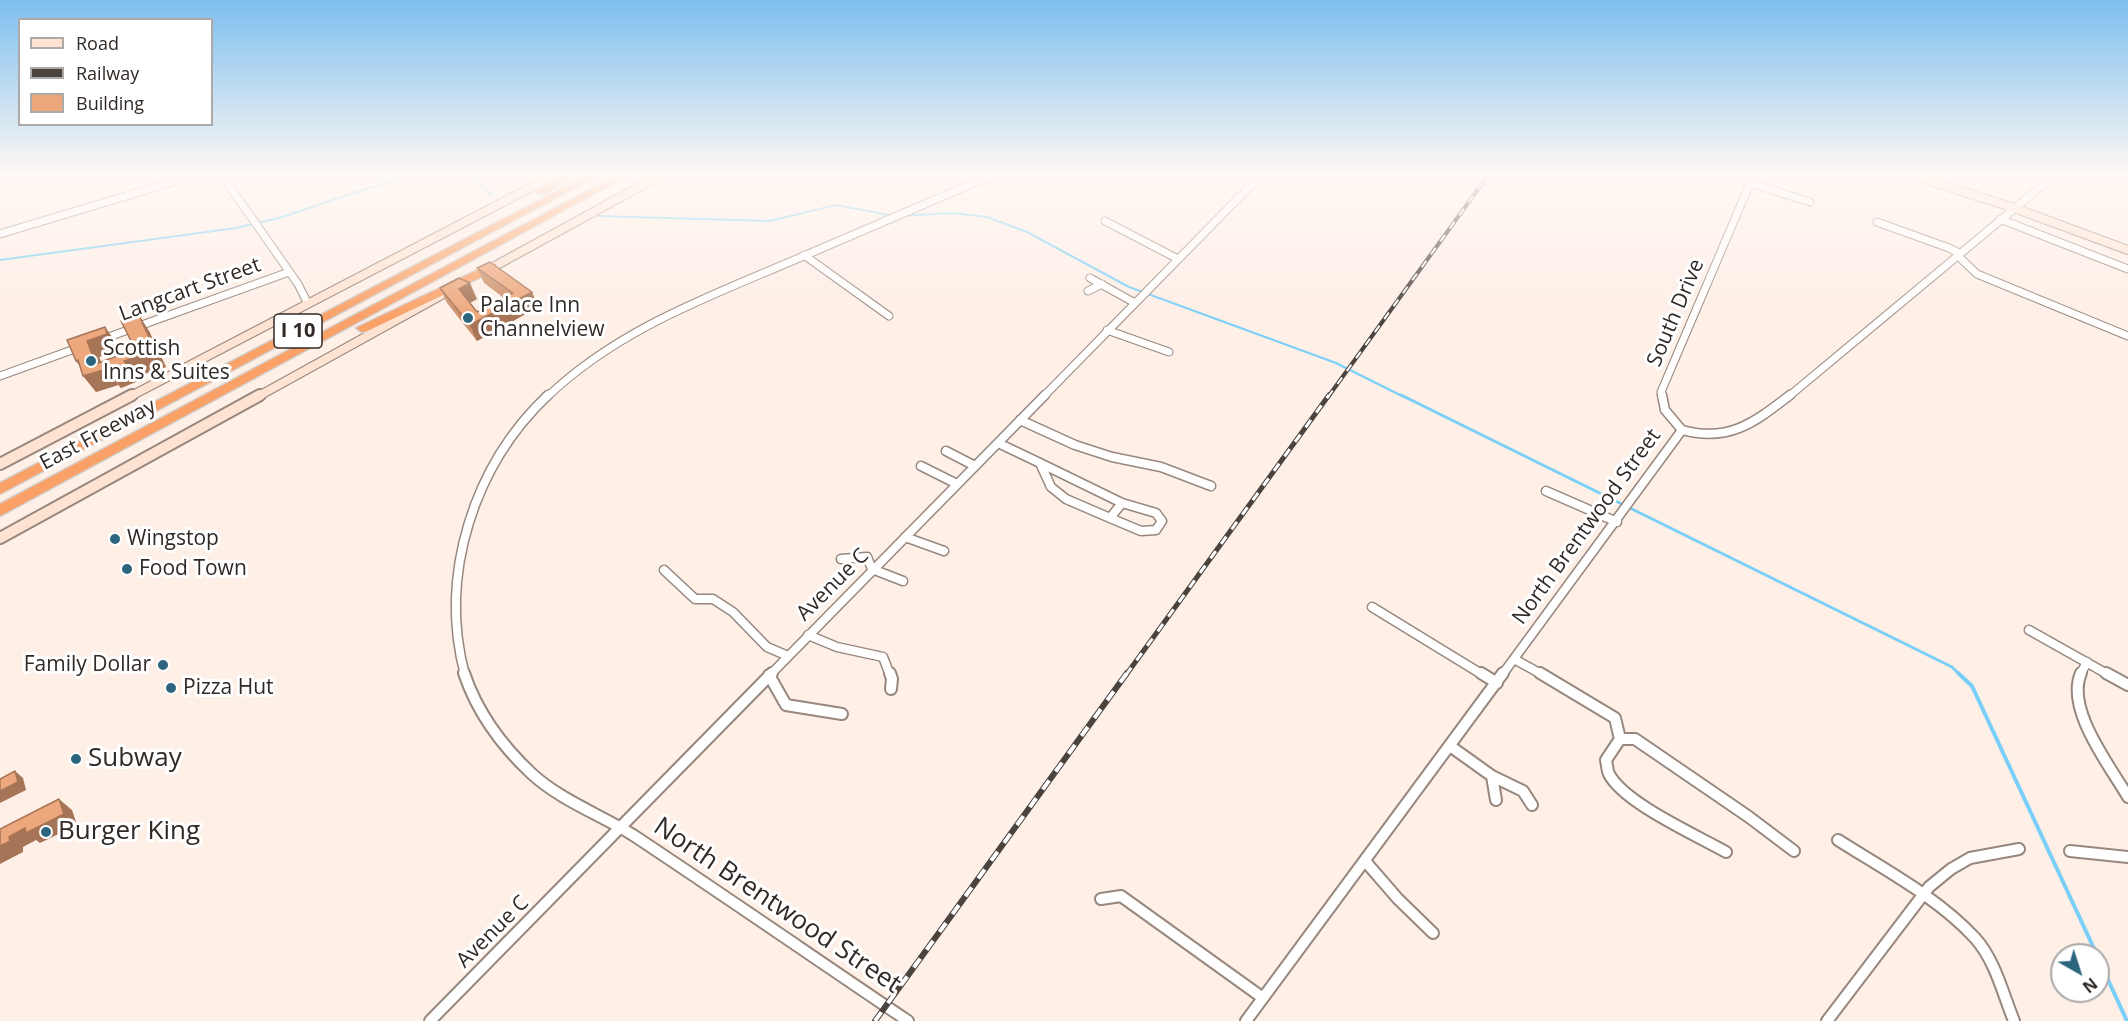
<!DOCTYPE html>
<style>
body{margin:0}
#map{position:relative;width:2128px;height:1021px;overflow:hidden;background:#feefe7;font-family:"Open Sans",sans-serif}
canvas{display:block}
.legend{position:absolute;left:18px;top:18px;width:195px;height:108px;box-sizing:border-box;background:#fff;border:2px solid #aca9a8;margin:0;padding:8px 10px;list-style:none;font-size:18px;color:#302925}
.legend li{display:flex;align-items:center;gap:12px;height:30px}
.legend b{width:30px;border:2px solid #aca9a8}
.north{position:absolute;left:2050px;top:943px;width:60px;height:60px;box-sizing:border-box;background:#fff;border:2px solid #aca9a8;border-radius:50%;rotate:141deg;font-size:16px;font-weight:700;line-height:24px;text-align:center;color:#302925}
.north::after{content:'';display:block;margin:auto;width:21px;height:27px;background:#2c657e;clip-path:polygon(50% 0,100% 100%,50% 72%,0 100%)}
</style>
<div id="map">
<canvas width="2128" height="1021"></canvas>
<ul class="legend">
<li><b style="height:8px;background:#fee3d2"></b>Road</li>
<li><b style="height:8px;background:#4b433e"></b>Railway</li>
<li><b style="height:16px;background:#eda77c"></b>Building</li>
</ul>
<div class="north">N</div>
</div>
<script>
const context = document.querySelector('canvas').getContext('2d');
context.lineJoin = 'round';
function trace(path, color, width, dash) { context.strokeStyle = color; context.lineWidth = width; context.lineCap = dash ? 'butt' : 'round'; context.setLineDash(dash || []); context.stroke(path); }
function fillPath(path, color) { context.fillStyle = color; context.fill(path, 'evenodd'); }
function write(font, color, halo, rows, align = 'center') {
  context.font = font + ' "Open Sans",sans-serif'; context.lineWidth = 6; context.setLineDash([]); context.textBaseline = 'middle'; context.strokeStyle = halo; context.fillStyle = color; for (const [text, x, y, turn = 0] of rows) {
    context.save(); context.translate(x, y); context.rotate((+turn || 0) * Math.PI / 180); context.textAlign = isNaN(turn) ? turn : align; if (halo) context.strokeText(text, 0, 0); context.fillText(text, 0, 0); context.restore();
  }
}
trace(new Path2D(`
 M471,174L492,195
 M598,216L770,221L836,205L894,216
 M900,216L953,213L987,217L1027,232L1129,287L1336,363L1404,397
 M0,260L236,228L279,218L411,174`), '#7acff8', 2);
trace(new Path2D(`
 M1401,395L1952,667L1960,675`), '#7acff8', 3);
trace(new Path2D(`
 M1958,673L1972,686L2097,955
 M2098,958L2127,1021`), '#7acff8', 4);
const minorFar2 = new Path2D(`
 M221,174L298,284L308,304
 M1750,183L1810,202
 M2000,219L2128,269
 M1105,221L1178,259
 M1877,222L1949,248L1957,252L1958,256L1977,274L2128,336
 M0,234L199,174
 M804,255L889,316
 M1090,278L1135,303
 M1088,291L1102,284
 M1107,330L1169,352
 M103,339L289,272
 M0,376L80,347
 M547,397C615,332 700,300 785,264C855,234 925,204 995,174
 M1043,397L1262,174
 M1662,397L1661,392L1754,174
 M1788,397L2056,174`);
const minorFar1 = new Path2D(`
 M1662,395L1665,410L1682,430
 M1020,420L1075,445L1112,457L1161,467L1211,486
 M998,443L1040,463
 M946,451L975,466
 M1040,463L1122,503L1110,518L1066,499L1051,487Z
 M921,466L957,484
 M1546,491L1617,522
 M1110,518L1141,531L1156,530L1162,521L1156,513L1122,503
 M905,537L944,551
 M841,559L867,557L872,569L903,581
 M664,570L695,599H713L733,612L767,647L788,656
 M1372,607L1483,675
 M2029,630L2109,675
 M808,635L837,647L883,657L890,675
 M1514,659L1543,675
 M465,675C438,575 474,465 548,395
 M770,675L1045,395
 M1502,675L1682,430C1729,443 1755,422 1790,395
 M2080,675L2087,662`);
const minor = new Path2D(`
 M464,673C477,712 502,746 532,774C562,801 599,814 633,835C725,896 816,959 908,1021
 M890,673L892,679L891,689
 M1481,673L1497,683
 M1540,673L1615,718L1620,739
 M2081,673C2065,709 2110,766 2128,797
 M2106,673L2128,685
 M769,675L786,705L842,714
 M1450,746L1492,776L1496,800
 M1492,776L1523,791L1532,805
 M1838,840C1885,870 1937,897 1975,938C1995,960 2003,994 2014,1021
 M2070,851L2128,857
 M1726,852C1696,835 1624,803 1609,774C1607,770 1607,764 1606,760L1620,739H1635L1749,817L1794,851
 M1365,861L1398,899L1433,933
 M1101,899L1121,896L1263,998
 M430,1021L772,673
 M1246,1021L1503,673
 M1827,1021L1929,887L1951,869L1970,858L2019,849`);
const secondaryFar1 = new Path2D(`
 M1908,174L2014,208L2128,250
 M484,272L663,174
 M129,397L557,174
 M257,397L447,292`);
const secondary = new Path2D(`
 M0,464L132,395
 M0,538L260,395`);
const motorway = new Path2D(`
 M564,174H576L545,194H537V190Z
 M589,174H601L0,494V483Z
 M619,174H631L0,516V504Z
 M492,263L496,264V270L367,331L362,332L356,328Z`);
trace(minorFar2, '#97877d', 9);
trace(minorFar1, '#97877d', 11);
trace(minor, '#97877d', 14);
trace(secondaryFar1, '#97877d', 10);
trace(secondary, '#97877d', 14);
trace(motorway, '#d1d0cf', 3);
trace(minorFar2, '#fff', 7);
trace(minorFar1, '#fff', 8);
trace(minor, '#fff', 10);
trace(secondaryFar1, '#fee3d2', 8);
trace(secondary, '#fee3d2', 10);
fillPath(motorway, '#faa168');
const railFar2 = new Path2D(`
 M1328,397L1489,174`);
const railFar1 = new Path2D(`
 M1126,675L1329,395`);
const rail = new Path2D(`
 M875,1021L1127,673`);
trace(railFar2, '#4b433e', 4);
trace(railFar1, '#4b433e', 5);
trace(rail, '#4b433e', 6);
trace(railFar2, '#fff', 2, [8]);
trace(railFar1, '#fff', 3, [9]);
trace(rail, '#fff', 4, [11]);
fillPath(new Path2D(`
 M477,268L532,292L538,307L477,341L447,303L440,288L477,299L470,303L477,312L504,298L484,283Z
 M105,327L116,343L119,349L99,357L101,362L135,349L149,331L166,367L135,377L138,381L121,388L118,385L96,392L81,368Z`), '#cc906b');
fillPath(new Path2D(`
 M470,283L477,299L466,305L459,289Z
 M532,292L538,307L477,341L470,325Z
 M139,315L149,331L166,367L135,377L138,381L121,388L110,372L124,361L155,351Z
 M105,327L116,343L119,349L99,357L104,370L107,369L118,385L96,392L83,376L87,375L76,361L78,360L96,364L87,341Z
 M15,771L23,778L26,790L0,803V791Z
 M59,799L72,810L77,825L40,843L36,840L23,847V852L0,864V846L9,837L25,828Z`), '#a67557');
const building = new Path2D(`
 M490,262L532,292L470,325L440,288L459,278L470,283L459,289L477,312L513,293L477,268Z
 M139,315L155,351L124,361L127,365L110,372L107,369L83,376L78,360L76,361L67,340L105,327L107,334L87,341L96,364L135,349L121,321Z
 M15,771L18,782L0,791V779Z
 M59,799L64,814L26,833L25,828L9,837L10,841L0,846V829Z`);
fillPath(building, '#eda77c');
trace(building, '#a67557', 1.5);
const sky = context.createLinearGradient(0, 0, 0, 317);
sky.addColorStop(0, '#7cbfee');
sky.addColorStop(0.55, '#fff8f4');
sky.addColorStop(1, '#fff8f400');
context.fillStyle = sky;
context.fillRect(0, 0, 2128, 317);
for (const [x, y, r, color] of [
 [468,318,6,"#2c657e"],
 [91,361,6,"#2c657e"],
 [115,539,6,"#2c657e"],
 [127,569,6,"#2c657e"],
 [163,665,6,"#2c657e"],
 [171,688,6,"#2c657e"],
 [76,759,6,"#2c657e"],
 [46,832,6,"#2c657e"]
]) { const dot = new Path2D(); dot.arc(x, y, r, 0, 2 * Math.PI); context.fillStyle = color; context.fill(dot); trace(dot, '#fff', 2); }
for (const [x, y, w] of [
 [298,331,48]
]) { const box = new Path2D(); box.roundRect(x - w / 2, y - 17, w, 34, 4.5); context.fillStyle = '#fff'; context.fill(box); trace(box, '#302925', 1.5); }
write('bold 20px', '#302925', null, [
 ["I 10",298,331]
]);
write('21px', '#302925', '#fff', [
 ["Langcart Street",190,290,-20],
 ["South Drive",1676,313,-67],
 ["East Freeway",98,435,-28],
 ["North Brentwood Street",1587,527,-54],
 ["Avenue C",833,585,-45],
 ["Avenue C",493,932,-45]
]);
write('21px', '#302925', '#fff', [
 ["Palace Inn",480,306],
 ["Channelview",480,330],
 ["Scottish",103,349],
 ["Inns & Suites",103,373],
 ["Wingstop",127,539],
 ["Food Town",139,569],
 ["Family Dollar",151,665,"right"],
 ["Pizza Hut",183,688]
], 'left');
write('26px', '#302925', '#fff', [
 ["Subway",88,759],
 ["Burger King",58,832]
], 'left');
write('26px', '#302925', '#fff', [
 ["North Brentwood Street",777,906,34]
]);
</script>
